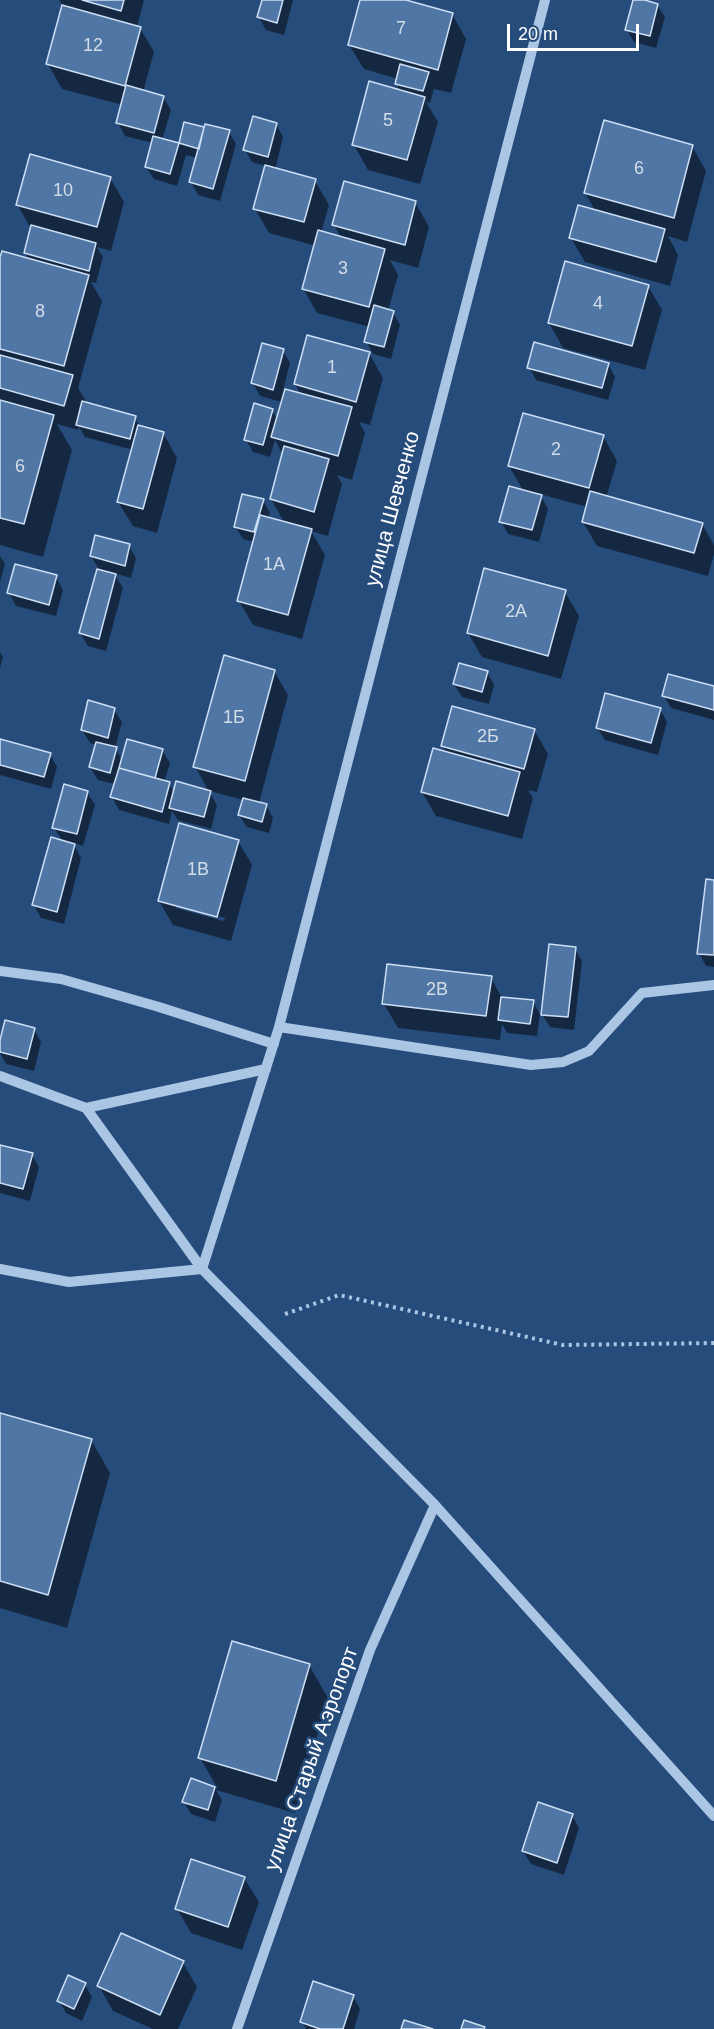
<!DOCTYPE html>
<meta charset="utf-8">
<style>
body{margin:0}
#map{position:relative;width:714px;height:2029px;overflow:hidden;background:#264c7c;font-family:Helvetica,sans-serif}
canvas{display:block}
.scale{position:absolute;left:507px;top:24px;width:132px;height:27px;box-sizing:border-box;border:3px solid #fff;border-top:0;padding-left:8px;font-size:18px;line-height:21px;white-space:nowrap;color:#fff;-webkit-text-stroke:4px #264c7c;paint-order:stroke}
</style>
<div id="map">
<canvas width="714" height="2029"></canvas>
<div class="scale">20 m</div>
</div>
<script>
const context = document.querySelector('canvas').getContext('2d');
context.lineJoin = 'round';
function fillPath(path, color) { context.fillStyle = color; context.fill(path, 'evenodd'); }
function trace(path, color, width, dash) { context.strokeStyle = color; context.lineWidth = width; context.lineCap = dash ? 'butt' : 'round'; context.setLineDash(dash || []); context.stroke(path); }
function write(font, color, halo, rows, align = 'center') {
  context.font = font + ' Helvetica,sans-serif'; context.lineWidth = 5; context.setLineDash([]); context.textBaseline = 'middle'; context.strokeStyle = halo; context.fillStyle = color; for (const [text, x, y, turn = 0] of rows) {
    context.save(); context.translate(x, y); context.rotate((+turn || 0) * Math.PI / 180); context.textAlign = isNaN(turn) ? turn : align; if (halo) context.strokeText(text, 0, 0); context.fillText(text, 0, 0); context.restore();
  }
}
fillPath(new Path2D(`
 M59,0H144L137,27L140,28L154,52L143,92L163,97L171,110L162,140L180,145L185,124L205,129L229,132L236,144L220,201L198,195L191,182L197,158L186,155L177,186L154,179L146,167L153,143L125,136L118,123L123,105L62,89L48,64L64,7Z
 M264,0H293L284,35L266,30L259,17Z
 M362,0H400L452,14L466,39L451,93L434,89L430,103L426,102L438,122L420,184L368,170L354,145L401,92L396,84L398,79L364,69L349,45Z
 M635,0L657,5L665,17L656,48L634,42L627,30Z
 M276,124L283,137L275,170L315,181L329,205L321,233L342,239L334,225L415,202L429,227L418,268L390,260L398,275L388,311L393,312L400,325L391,359L373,354L366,341L370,327L317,313L303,288L316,246L269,233L255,209L266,166L252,162L245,150Z
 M692,146L706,171L687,242L668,236L678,255L670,286L585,262L571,238L596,212L585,193Z
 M110,178L124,202L111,251L97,247L103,257L96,283L91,282L102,301L78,388L86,401L85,404L135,418L140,427L163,433L177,458L157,533L133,526L118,502L133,450L85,437L79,427L78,430L57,424L72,450L43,557L0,545V263L29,260L25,253L31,229L17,204Z
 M648,286L662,310L645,370L563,348L549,323Z
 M283,351L290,363L283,390L301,395L295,384L369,353L383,378L370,425L359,422L365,433L352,480L337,475L342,484L328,536L311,531L325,555L302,639L253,625L239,601L255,542L243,539L235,526L263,500L270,513L268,519L285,524L271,499L283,455L275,440L270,457L253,452L246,440L272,410L278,420L282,402L260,396L253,383Z
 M608,364L615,377L608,400L536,380L529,367Z
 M603,436L617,461L606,498L702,524L714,545V554L708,576L597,546L583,522L587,507L540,494L548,509L539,542L508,534L501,521L524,492L509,466Z
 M129,546L136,558L131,578L114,573L123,588L106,651L88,646L80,633L100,571L91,556Z
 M0,556L5,564L0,582Z
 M56,577L63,590L56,616L16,606L9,593Z
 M565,592L579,616L561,679L482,657L468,633Z
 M0,652L3,657L0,668Z
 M274,671L288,695L259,803L266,805L273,818L269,833L247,827L239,815L244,800L209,791L217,805L211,829L178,820L172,811L169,824L119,810L112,797L115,784L98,780L90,767L96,745L90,743L82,730L114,710L122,722L115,748L122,760L162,750L170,763L164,782L169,783L174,793L209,792L195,766Z
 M487,672L494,685L489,704L462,697L454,684Z
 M714,688V720L671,708L664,696Z
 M660,709L667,722L658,755L605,740L597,728Z
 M534,730L548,754L537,792L528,790L533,798L522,839L436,816L422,792L447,753L442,746Z
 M0,741L50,754L57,767L51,789L0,775Z
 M87,792L95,805L83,846L73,843L81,858L64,924L41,918L34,905L63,842L54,828Z
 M238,841L252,865L231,941L173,925L159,901ZM176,904L225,918L224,921L176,908Z
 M714,881V967L706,966L699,953Z
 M575,949L582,961L574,1030L550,1027L542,1014Z
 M491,978L502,998L533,1002L540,1014L537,1036L507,1033L502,1024L500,1040L398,1028L384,1004Z
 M34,1029L41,1042L34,1071L6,1064L0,1053V1046Z
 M0,1146L32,1155L39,1167L30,1201L0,1193Z
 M0,1420L91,1440L110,1473L67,1628L0,1608Z
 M309,1665L328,1698L295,1813L216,1790L222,1800L215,1822L191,1814L184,1802L192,1780L218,1789L200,1758Z
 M572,1815L579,1828L564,1875L531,1864L523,1851Z
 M244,1878L259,1902L242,1950L191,1933L177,1909Z
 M183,1963L197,1987L178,2029H153L113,2011L99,1986Z
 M85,1985L92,1997L82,2021L66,2013L59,2001Z
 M353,1996L360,2009L354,2029H306L302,2022Z`), '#0007');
const building = new Path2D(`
 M82,0H124L121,11Z
 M262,0H283L277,23L257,17Z
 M360,0H406L453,13L438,70L348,45Z
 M633,0H645L658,4L650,36L625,30Z
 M62,5L141,27L125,86L46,64Z
 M400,64L429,72L423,91L395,84Z
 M369,81L425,97L407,160L352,145Z
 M126,85L164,96L154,133L116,123Z
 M253,116L277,123L268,157L243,150Z
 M604,120L693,145L674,218L584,193Z
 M184,122L204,127L199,149L179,143Z
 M205,124L230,130L213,189L189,182Z
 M153,136L179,143L170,174L145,167Z
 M30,154L111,177L97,227L16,205Z
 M265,165L316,179L304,222L253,209Z
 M344,181L416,201L405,245L332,225Z
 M578,205L665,229L656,262L569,238Z
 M31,225L96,243L89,271L24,253Z
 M318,230L385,249L369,307L302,289Z
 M2,251L89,275L64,366L0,349V257Z
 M565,261L649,285L632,346L548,323Z
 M374,305L394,311L384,347L364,342Z
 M307,335L370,352L356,402L294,384Z
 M534,342L609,363L602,388L527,368Z
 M262,343L284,349L273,390L251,383Z
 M0,355L73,375L64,406L0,388Z
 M285,389L352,407L338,456L271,437Z
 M0,400L54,415L24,524L0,518Z
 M82,401L136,416L130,439L76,425Z
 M254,403L273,409L263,445L244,440Z
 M523,413L604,435L589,488L508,466Z
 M138,425L164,432L143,509L117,502Z
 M284,446L329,459L314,512L270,499Z
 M509,486L542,495L532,530L499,522Z
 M590,491L703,523L694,553L582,522Z
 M242,494L264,499L254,532L234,527Z
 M260,515L312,529L288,615L237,601Z
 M95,535L130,544L125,566L90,556Z
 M15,564L57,575L49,605L7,593Z
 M484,568L566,590L548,656L467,633Z
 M97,569L116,574L99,639L79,633Z
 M224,655L275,670L245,781L193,767Z
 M459,663L488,671L482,692L453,684Z
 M668,674L714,686V710L662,696Z
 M605,693L661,708L651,743L596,728Z
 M88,700L115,708L108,738L81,730Z
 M452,706L535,729L524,769L441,746Z
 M0,739L51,753L44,777L0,765Z
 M127,739L163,749L155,778L119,768Z
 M96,742L117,747L110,773L89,767Z
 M433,748L520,772L508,816L421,792Z
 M119,768L170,782L162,812L110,797Z
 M176,781L211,791L204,817L169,808Z
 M64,784L88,791L77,834L52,828Z
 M243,798L267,804L262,822L238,815Z
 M179,823L239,840L217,917L158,901Z
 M51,837L75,844L57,912L32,905Z
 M706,879L714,880V955L697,954Z
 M549,944L576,947L568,1017L541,1015Z
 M387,964L492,976L486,1016L382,1004Z
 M501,997L534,1000L530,1024L498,1020Z
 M5,1020L35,1028L27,1059L0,1052V1040Z
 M0,1145L33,1153L23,1189L0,1183Z
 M0,1413L92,1439L48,1595L0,1581Z
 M232,1641L310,1664L276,1781L198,1758Z
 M191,1778L215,1787L208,1810L182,1802Z
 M538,1802L573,1814L557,1863L522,1851Z
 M191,1859L245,1877L228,1927L175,1909Z
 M121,1933L184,1961L160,2015L97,1986Z
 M68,1975L86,1983L74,2009L57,2001Z
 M313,1981L354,1995L343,2029H320L300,2022Z
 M404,2020L433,2029H401Z
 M464,2020L485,2027L484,2029H461Z`);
fillPath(building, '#4f76a4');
trace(building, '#cddff4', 1.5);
trace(new Path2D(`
 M285,1314L339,1295L563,1345L714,1343`), '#abc5e4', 4, [3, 4.5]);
trace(new Path2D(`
 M545,0L279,1027L202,1269L435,1505L714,1816
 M0,971L61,979L159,1007L274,1044
 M279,1027L531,1065L563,1062L589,1051L642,993L714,985
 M0,1076L86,1108L266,1069
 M86,1108L202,1269
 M0,1269L69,1282L202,1269
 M237,2029L370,1650L435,1505`), '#abc5e4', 10);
write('18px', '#d3dde8', null, [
 ["7",401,29],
 ["12",93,46],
 ["5",388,121],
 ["6",639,169],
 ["10",63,191],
 ["3",343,269],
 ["4",598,304],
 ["8",40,312],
 ["1",332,368],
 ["2",556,450],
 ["6",20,467],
 ["1А",274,565],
 ["2А",516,612],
 ["1Б",234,718],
 ["2Б",488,737],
 ["1В",198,870],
 ["2В",437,990]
]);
write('21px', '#fff', '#264c7c', [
 ["улица Шевченко",393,509,-75],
 ["улица Старый Аэропорт",312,1759,-70]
]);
</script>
